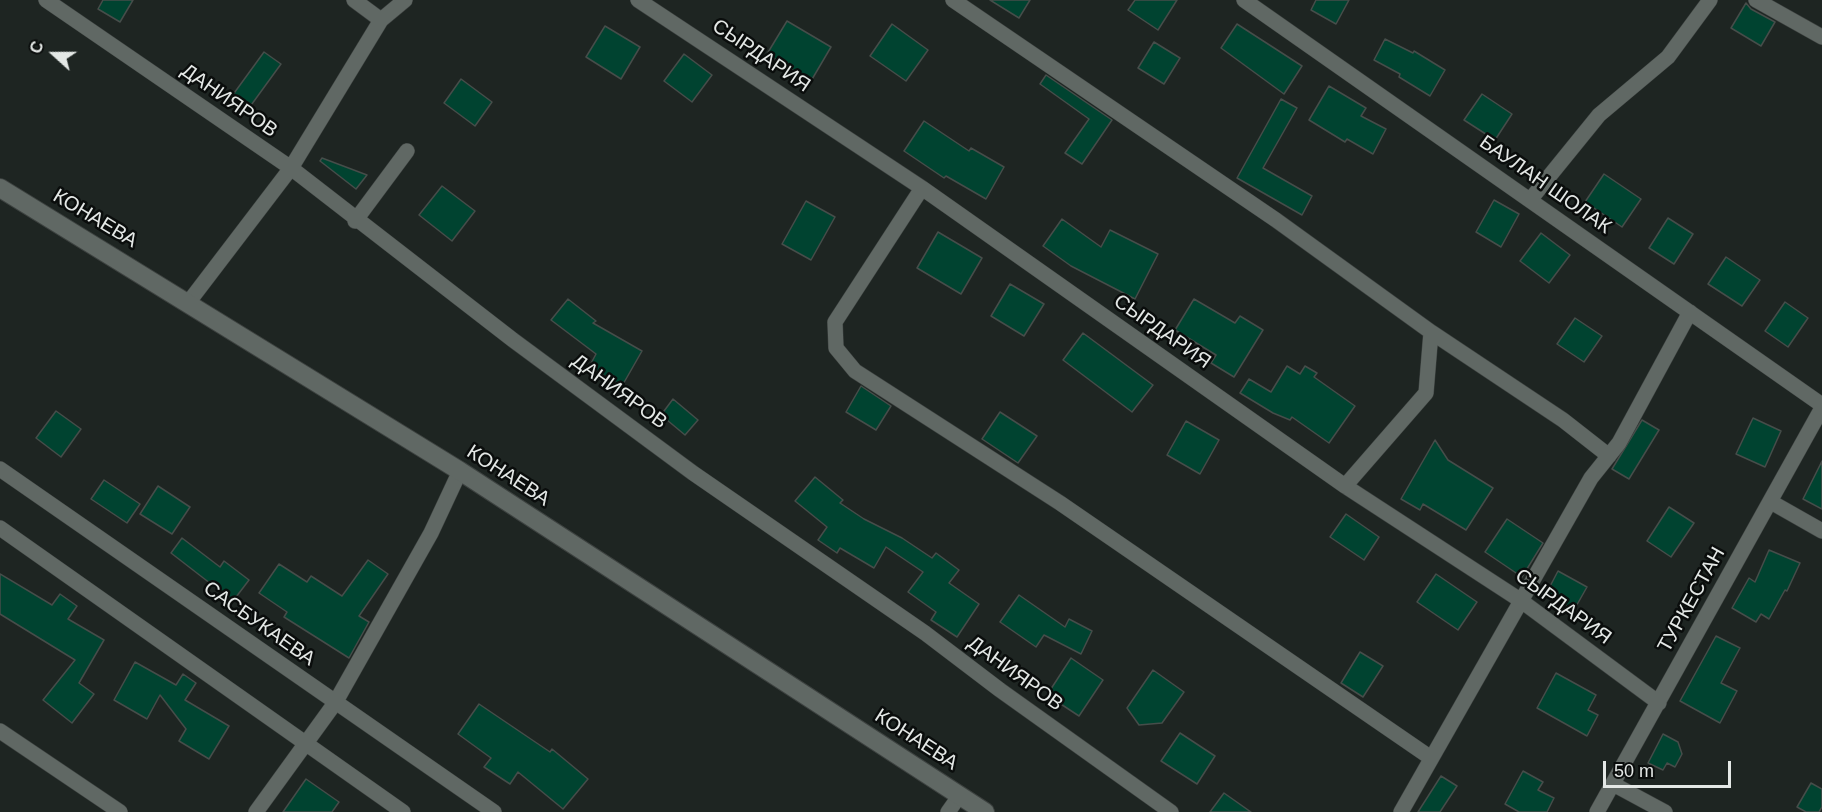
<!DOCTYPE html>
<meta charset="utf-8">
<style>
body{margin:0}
#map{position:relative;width:1822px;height:812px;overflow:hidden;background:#1e2522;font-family:Arial,sans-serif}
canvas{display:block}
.north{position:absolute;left:24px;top:24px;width:60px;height:60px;-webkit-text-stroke:4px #0a0d0c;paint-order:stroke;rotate:291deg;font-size:16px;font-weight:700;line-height:24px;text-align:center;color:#e4e8e6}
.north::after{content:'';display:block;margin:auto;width:21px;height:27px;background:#e4e8e6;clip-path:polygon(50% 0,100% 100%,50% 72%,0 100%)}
.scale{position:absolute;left:1603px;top:761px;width:128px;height:27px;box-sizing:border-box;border:3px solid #e4e8e6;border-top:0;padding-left:8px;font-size:18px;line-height:21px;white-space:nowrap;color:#e4e8e6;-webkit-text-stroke:4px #0a0d0c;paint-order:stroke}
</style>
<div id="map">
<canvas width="1822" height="812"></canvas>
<div class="north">С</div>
<div class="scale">50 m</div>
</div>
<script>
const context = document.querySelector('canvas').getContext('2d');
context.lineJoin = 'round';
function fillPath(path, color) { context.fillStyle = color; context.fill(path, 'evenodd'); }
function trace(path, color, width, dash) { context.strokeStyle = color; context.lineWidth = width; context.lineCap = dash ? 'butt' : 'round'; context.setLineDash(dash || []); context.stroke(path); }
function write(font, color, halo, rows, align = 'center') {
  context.font = font + ' Arial,sans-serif'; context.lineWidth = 5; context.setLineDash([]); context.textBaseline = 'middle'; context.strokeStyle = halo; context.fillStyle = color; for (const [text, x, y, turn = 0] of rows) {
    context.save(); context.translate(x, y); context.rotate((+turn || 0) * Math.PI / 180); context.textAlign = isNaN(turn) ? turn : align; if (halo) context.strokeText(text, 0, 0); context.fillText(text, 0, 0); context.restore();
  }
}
const building = new Path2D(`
 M103,0H133L120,22L98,9Z
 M990,0H1030L1019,18Z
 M1135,0H1177L1158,30L1128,10Z
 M1316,0H1349L1336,24L1311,10Z
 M1746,3L1751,9L1775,22L1761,46L1731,28Z
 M787,21L831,47L811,81L767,54Z
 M892,24L928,50L906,81L870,56Z
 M1237,24L1302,66L1284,94L1221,48Z
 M605,26L640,47L621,79L586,57Z
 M1385,39L1413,53L1414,51L1445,70L1430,96L1399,77L1400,74L1374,60Z
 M1154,42L1180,58L1164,84L1138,68Z
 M264,52L281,64L249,108L232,96Z
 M684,54L712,75L692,102L664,81Z
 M1046,75L1112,120L1082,164L1065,153L1089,119L1040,84Z
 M461,79L492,102L475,126L444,103Z
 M1329,86L1366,108L1361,116L1386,129L1373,154L1347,139L1345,142L1309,120Z
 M1482,94L1512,114L1495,140L1464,120Z
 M1281,99L1297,108L1263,168L1312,196L1302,215L1237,178Z
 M924,121L969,151L971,148L1004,167L986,199L946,176L944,178L904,151Z
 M322,158L367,175L356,189L320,161Z
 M1604,174L1641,199L1622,227L1585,202Z
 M442,186L475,211L452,241L419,215Z
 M1494,200L1519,214L1501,247L1476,232Z
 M806,201L835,217L811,260L782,244Z
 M1668,218L1693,234L1674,264L1649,248Z
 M1062,219L1101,247L1110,230L1158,254L1135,299L1071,266L1043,246Z
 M938,232L982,258L961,294L917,268Z
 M1541,233L1570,255L1549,283L1520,261Z
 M1726,257L1760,280L1742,306L1708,284Z
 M1010,284L1044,304L1024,336L991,316Z
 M568,299L596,321L593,323L642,351L622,386L589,367L596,354L551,320Z
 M1194,299L1235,323L1240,316L1263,330L1234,377L1211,363L1216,355L1175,330Z
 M1785,302L1808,318L1788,347L1765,331Z
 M1575,318L1602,336L1584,362L1557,344Z
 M1083,333L1153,385L1132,412L1063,360Z
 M1287,366L1300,374L1305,366L1317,373L1314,377L1355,406L1329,443L1292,417L1290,420L1273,413L1240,393L1249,379L1271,392Z
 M861,386L891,406L876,430L846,412Z
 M673,399L698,420L685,435L661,415Z
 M56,411L81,429L61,457L36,438Z
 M1000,412L1037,436L1018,463L982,439Z
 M1753,418L1781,431L1765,467L1736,454Z
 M1642,420L1659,430L1629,479L1612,469Z
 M1186,421L1219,440L1200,474L1167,455Z
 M1435,440L1448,460L1493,488L1466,530L1423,504L1420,510L1401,499Z
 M1822,461V509L1803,499Z
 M815,477L843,500L840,503L864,519L902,538L932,558L936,553L959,570L949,583L979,604L957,637L931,620L936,612L908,592L923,572L886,547L874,568L840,548L837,553L818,540L827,527L795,501Z
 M104,480L140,504L127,523L91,499Z
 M158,486L190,507L172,534L140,514Z
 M1669,507L1694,523L1671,557L1647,541Z
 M1346,514L1379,537L1364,560L1330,537Z
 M1507,519L1543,543L1522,577L1485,552Z
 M182,538L220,567L224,561L249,580L233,601L171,553Z
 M1769,550L1800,563L1787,591L1785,590L1769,619L1761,614L1756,622L1732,608L1749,578L1755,582Z
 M368,560L388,574L359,616L369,622L349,658L284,617L287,612L259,593L279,564L307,582L311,576L342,596Z
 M1558,571L1587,587L1574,610L1546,594Z
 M0,574L52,605L60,594L77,606L68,619L104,640L79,683L94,694L72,723L43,700L75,660L0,614Z
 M1436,574L1477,602L1458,630L1417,602Z
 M1019,595L1065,627L1069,619L1092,631L1081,654L1044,635L1036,647L1000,622Z
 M1716,636L1740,648L1721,683L1737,691L1720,723L1680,701Z
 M1360,652L1383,666L1363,697L1341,683Z
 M1071,658L1103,680L1079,716L1047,695Z
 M135,662L176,685L183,674L196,683L185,700L229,726L209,759L179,741L186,729L160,695L147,719L114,700Z
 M1153,670L1184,692L1162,723L1139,725L1127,708Z
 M1556,673L1596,695L1588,710L1598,715L1587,736L1537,708Z
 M479,704L550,752L552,749L588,779L563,809L518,772L510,784L484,767L491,758L458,734Z
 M1180,733L1215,756L1197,784L1161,761Z
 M1663,734L1678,742L1682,754L1675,767L1667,763L1663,770L1648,763Z
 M1523,771L1543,782L1538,790L1554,798L1547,812H1519L1505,804Z
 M1441,776L1457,786L1440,812H1418Z
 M306,779L339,802L332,812H283Z
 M1811,783L1822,789V807L1819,812H1806L1797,807Z
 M1224,793L1251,812H1210Z`);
fillPath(building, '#004330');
trace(building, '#464d4a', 1.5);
const street = new Path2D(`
 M46,0L291,168L513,340L693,473L925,633L1000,690L1171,812
 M354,0L381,20
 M638,0L922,188L1345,486L1520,600L1659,703
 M953,0L1276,220L1431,332L1426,393L1345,486
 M1244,0L1822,405
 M1756,0L1822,37
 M922,188L835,322L836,348L855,371L1060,503L1431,758
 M1530,200L1599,115L1668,57L1710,0
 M355,221L407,151
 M188,303L291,168L381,20L405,0
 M1431,332L1563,420L1609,456
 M0,469L494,812
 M1771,502L1822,531
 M0,528L403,812
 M0,731L120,812
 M1613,784L1665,812
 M256,812L335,703L431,533L460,471
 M948,812L960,795
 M1401,812L1591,478L1619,443L1690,312
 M1597,812L1822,408`);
const secondary = new Path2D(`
 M0,188L460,471L985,812`);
trace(street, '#3d4240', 16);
trace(secondary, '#3d4240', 20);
trace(street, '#606864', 15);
trace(secondary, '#606864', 18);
write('20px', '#e4e8e6', '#0a0d0c', [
 ["СЫРДАРИЯ",761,56,34],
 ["ДАНИЯРОВ",229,101,35],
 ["БАУЛАН ШОЛАК",1545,185,35],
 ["КОНАЕВА",95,219,31],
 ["СЫРДАРИЯ",1162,332,35],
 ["ДАНИЯРОВ",619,392,36],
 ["КОНАЕВА",508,476,33],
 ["ТУРКЕСТАН",1692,600,-61],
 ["СЫРДАРИЯ",1563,607,36],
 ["САСБУКАЕВА",259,624,35],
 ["ДАНИЯРОВ",1015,674,36],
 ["КОНАЕВА",916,740,33]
]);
</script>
